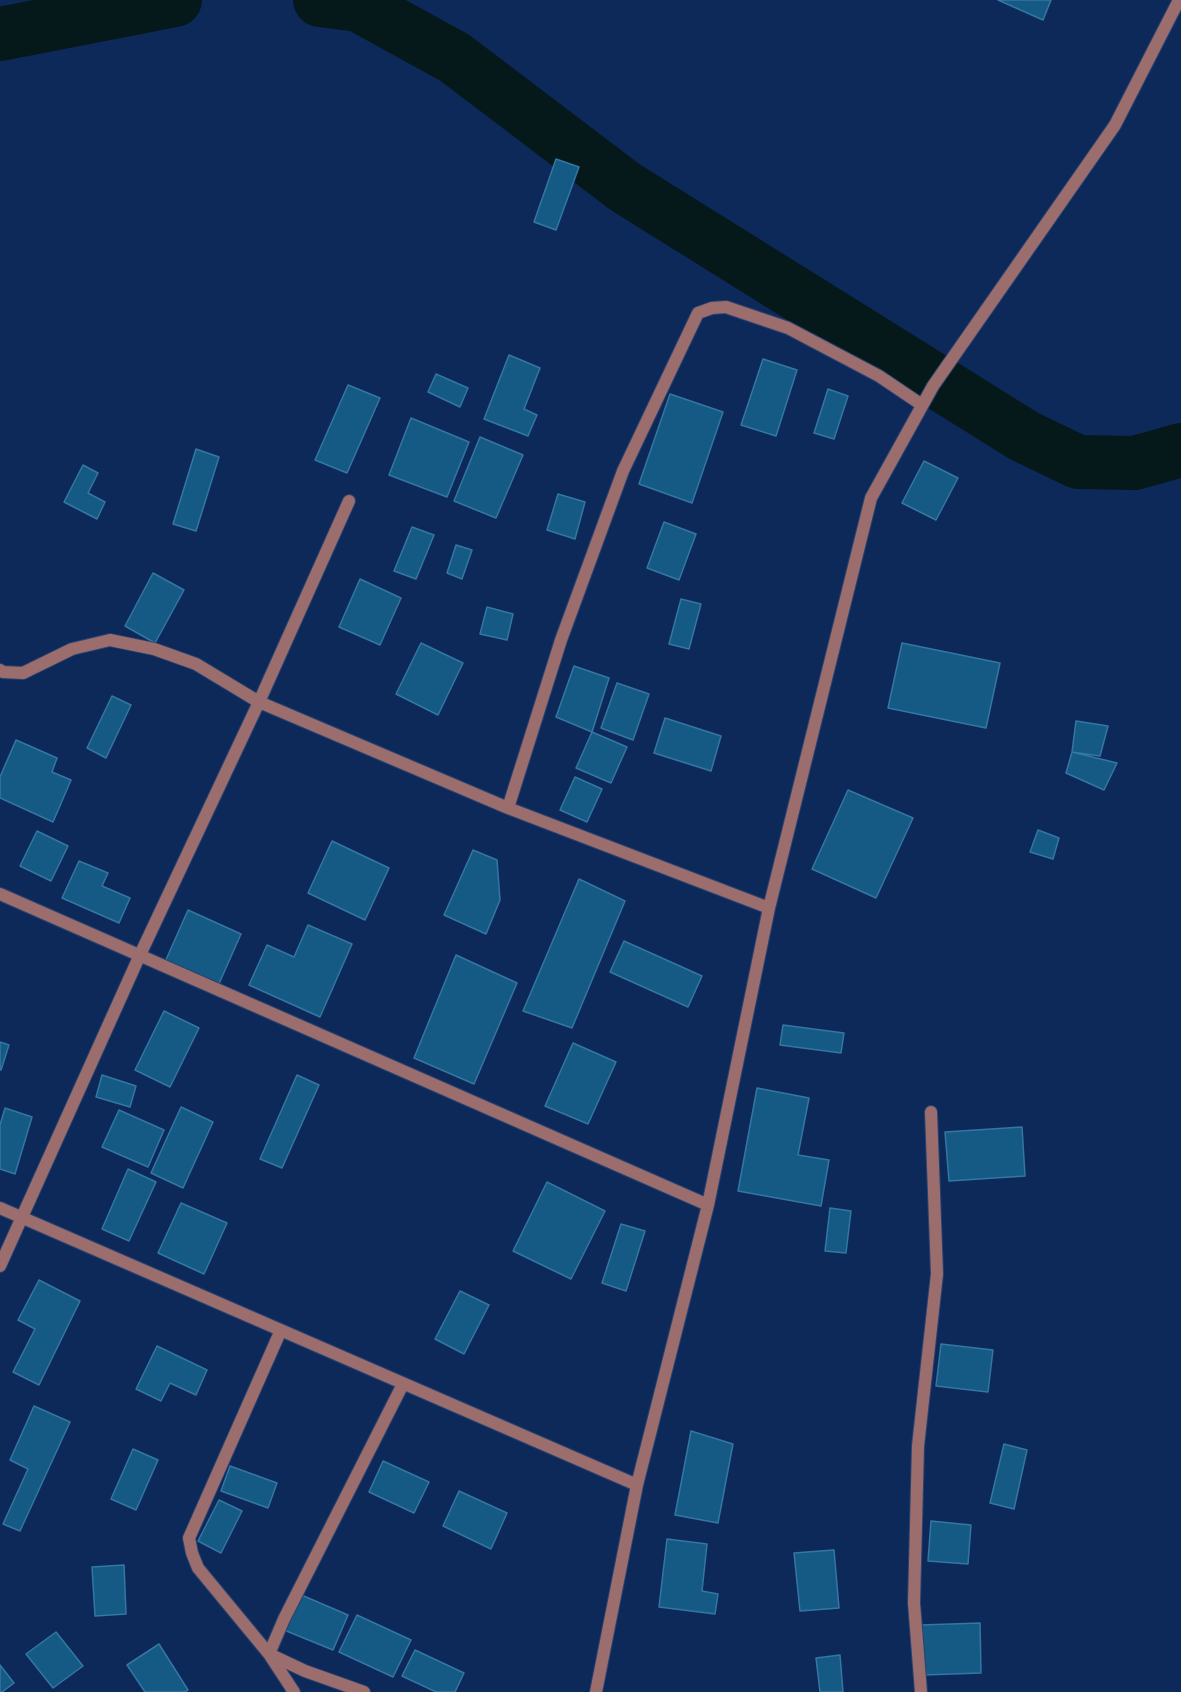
<!DOCTYPE html>
<style>
body{margin:0}
canvas{display:block;background:#0d295a}
</style>
<canvas width="1181" height="1692"></canvas>
<script>
const context = document.querySelector('canvas').getContext('2d');
context.lineJoin = 'round';
function trace(path, color, width, dash) { context.strokeStyle = color; context.lineWidth = width; context.lineCap = dash ? 'butt' : 'round'; context.setLineDash(dash || []); context.stroke(path); }
function fillPath(path, color) { context.fillStyle = color; context.fill(path, 'evenodd'); }
trace(new Path2D(`
 M320,0L359,5L455,58L625,187L1024,436L1078,462L1135,463L1181,450
 M0,34L175,0`), '#05181a', 54);
const building = new Path2D(`
 M998,0H1051L1043,20Z
 M556,159L579,167L556,230L534,222Z
 M509,355L540,368L524,409L537,415L528,436L484,419Z
 M763,359L797,370L776,436L741,425Z
 M436,374L468,388L460,407L428,392Z
 M348,385L380,398L347,473L315,460Z
 M828,389L848,396L834,439L814,433Z
 M670,394L723,412L692,503L639,484Z
 M411,418L469,442L447,497L389,475Z
 M480,437L523,455L496,518L454,501Z
 M196,449L219,457L196,531L173,524Z
 M924,461L958,478L936,520L902,503Z
 M83,465L98,473L88,493L105,502L97,519L64,502Z
 M558,494L585,502L575,539L547,530Z
 M664,522L696,534L679,580L647,568Z
 M412,527L434,535L416,579L394,571Z
 M456,545L472,550L462,579L447,573Z
 M153,573L184,590L155,643L125,626Z
 M360,579L401,598L380,645L339,627Z
 M681,599L701,604L689,649L669,644Z
 M487,607L513,614L507,640L480,634Z
 M421,643L463,663L438,715L396,694Z
 M902,643L1000,663L986,728L888,708Z
 M574,666L609,678L592,732L556,717Z
 M617,683L649,694L633,740L601,728Z
 M112,696L131,705L106,758L87,748Z
 M665,718L721,736L711,771L654,753Z
 M1076,721L1108,726L1100,756L1072,752Z
 M592,732L627,747L611,783L576,768Z
 M16,740L57,758L52,772L71,780L53,822L0,798V777Z
 M1072,752L1117,763L1104,790L1066,773Z
 M575,777L602,789L587,822L560,810Z
 M848,790L913,818L876,898L812,869Z
 M1038,830L1059,838L1053,859L1030,852Z
 M37,831L68,846L51,881L20,866Z
 M332,841L389,868L365,920L308,893Z
 M473,850L497,860L500,900L486,934L444,915Z
 M79,861L108,873L102,886L130,898L119,923L62,898Z
 M579,879L625,901L572,1028L523,1011Z
 M188,910L241,934L218,986L165,962Z
 M308,925L352,944L320,1017L249,985L267,945L294,957Z
 M624,941L702,976L688,1007L610,972Z
 M456,955L517,983L474,1084L414,1058Z
 M164,1011L199,1028L170,1087L135,1070Z
 M783,1025L844,1033L841,1053L780,1045Z
 M0,1042L9,1045L1,1070H0Z
 M573,1043L616,1062L588,1124L545,1106Z
 M102,1075L136,1086L130,1107L96,1097Z
 M297,1075L319,1085L282,1168L260,1159Z
 M757,1088L809,1098L798,1155L829,1160L821,1206L738,1191Z
 M181,1107L213,1122L183,1188L151,1173Z
 M5,1108L32,1117L15,1174L0,1169V1125Z
 M119,1110L164,1130L148,1167L102,1147Z
 M1022,1127L1025,1176L949,1181L945,1132Z
 M128,1169L156,1182L129,1241L102,1229Z
 M547,1182L605,1211L571,1279L513,1251Z
 M181,1203L227,1223L204,1274L158,1253Z
 M830,1208L851,1211L846,1253L825,1251Z
 M621,1224L645,1231L626,1291L602,1283Z
 M39,1280L80,1301L39,1385L13,1372L35,1329L18,1320Z
 M460,1291L489,1305L464,1354L435,1339Z
 M941,1344L993,1350L988,1392L936,1386Z
 M157,1346L207,1370L196,1395L170,1383L161,1401L136,1389Z
 M34,1406L70,1422L20,1531L3,1524L28,1469L10,1460Z
 M691,1431L733,1444L718,1523L675,1515Z
 M1004,1444L1027,1450L1014,1509L990,1503Z
 M133,1449L158,1460L136,1510L111,1499Z
 M383,1461L429,1482L414,1513L369,1492Z
 M230,1466L277,1483L268,1508L221,1491Z
 M459,1491L507,1513L491,1549L443,1526Z
 M219,1500L242,1511L221,1553L198,1541Z
 M931,1521L971,1525L968,1564L928,1561Z
 M667,1539L707,1544L702,1591L718,1594L715,1614L659,1607Z
 M834,1550L839,1608L800,1611L794,1553Z
 M124,1565L126,1614L95,1616L92,1567Z
 M299,1594L348,1615L333,1650L284,1630Z
 M357,1615L411,1640L393,1677L339,1652Z
 M980,1623L981,1673L923,1675L921,1625Z
 M56,1632L83,1666L53,1688L26,1654Z
 M159,1644L188,1690L185,1692H145L127,1665Z
 M415,1650L464,1673L455,1692H436L402,1676Z
 M840,1655L843,1692H820L816,1658Z
 M0,1665L14,1683L2,1692H0Z`);
fillPath(building, '#145a84');
trace(building, '#3576a2', 1.5);
const street = new Path2D(`
 M0,670L3,672L23,673L72,649L110,640L154,649L196,664L259,702L508,808L769,908
 M508,808L561,640L623,471L698,313L712,308L726,307L788,328L879,376L922,405
 M0,894L708,1205
 M0,1208L637,1485
 M0,1266L139,957L259,702L349,501
 M281,1330L189,1538L192,1553L198,1568L269,1654L294,1692
 M364,1692L305,1671L269,1654L284,1619L403,1384
 M596,1692L637,1485L708,1205L769,908L871,498L933,386L1115,125L1179,0
 M921,1692L914,1603L918,1446L937,1274L931,1112`);
trace(street, '#294371', 14);
trace(street, '#9b6d6c', 12);
</script>
